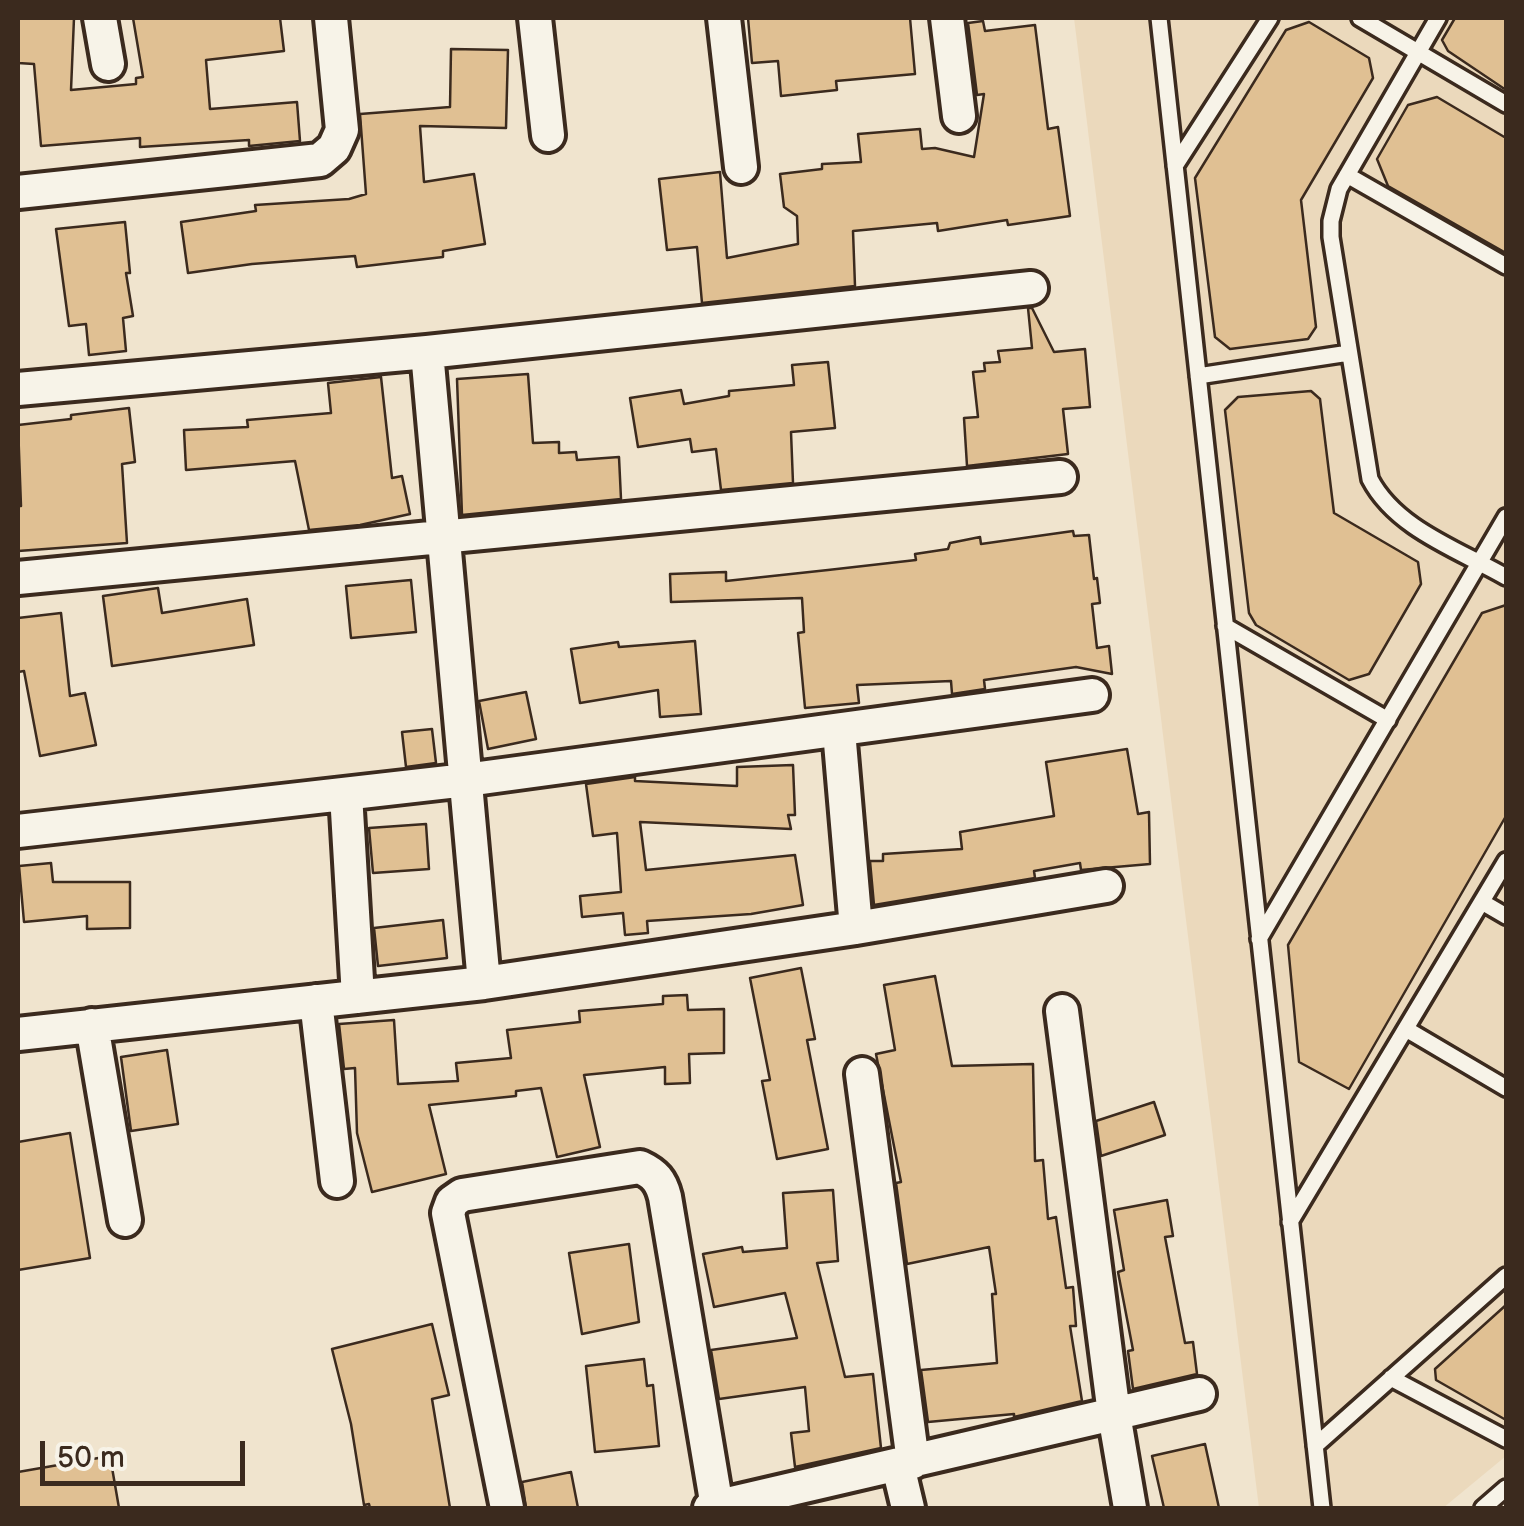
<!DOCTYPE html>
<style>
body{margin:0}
#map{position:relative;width:1524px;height:1526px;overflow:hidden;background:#f0e4ce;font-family:"Balsamiq Sans",sans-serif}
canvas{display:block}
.frame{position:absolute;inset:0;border:20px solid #3b2a1e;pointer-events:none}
.scale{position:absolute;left:40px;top:1441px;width:205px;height:45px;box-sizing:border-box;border:5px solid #3b2a1e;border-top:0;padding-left:12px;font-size:30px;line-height:35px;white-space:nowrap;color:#3b2a1e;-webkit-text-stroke:8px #f7f3e8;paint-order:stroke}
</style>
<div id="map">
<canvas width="1524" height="1526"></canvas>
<div class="frame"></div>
<div class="scale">50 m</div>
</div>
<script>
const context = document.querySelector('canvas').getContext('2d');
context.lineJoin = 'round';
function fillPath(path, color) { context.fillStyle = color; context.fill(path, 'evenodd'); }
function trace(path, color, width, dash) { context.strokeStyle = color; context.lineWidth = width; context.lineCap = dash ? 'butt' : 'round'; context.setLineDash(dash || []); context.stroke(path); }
fillPath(new Path2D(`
 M1074,18H1506V1456L1443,1508H1259Z`), '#ebd9bc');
const building = new Path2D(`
 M18,18H74L71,90L136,84V78L143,77L133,18H280L284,51L206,60L210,109L297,102L300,141L249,146V140L140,147V138L41,146L34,64L18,63Z
 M748,18H910L915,74L836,81L837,90L781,96L778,61L752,63Z
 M1455,18H1506V90L1448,51L1442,40Z
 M983,21L985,31L1035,25L1048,129L1058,127L1070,216L1008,225L1007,220L938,231L937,223L853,231L855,286L702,303L697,247L667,250L659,179L720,172L727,258L798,244L797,216L784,207L780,174L822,169V164L861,162L858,134L920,129L922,149L935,148L974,157L984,94L977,95L968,23Z
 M1309,22L1369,58L1373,78L1301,200L1316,327L1308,339L1230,349L1215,337L1195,178L1286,30Z
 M451,49L508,50L506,128L420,126L424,182L474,174L485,244L443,251V257L357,267L355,256L252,264L188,273L181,222L256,211L255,205L349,199L366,194L360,114L450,107Z
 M1437,97L1506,138V253L1388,186L1377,159L1408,105Z
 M125,222L130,273H126L133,316L123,318L126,351L89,355L86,324L69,326L56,229Z
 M1028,308H1032L1054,352L1085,349L1090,407L1063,409L1068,454L967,466L964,418L978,417L973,372L985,371L984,363L1000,362L998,351L1032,348Z
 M828,362L835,428L791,432L793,483L721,490L716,449L692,452L690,439L638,447L630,398L681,390L684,404L729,396V391L794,385L792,365Z
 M528,374L533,443L559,442V453L576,452L577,460L619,457L621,499L462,515L457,379Z
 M381,377L392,478L402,476L410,514L360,525L309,530L295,461L186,470L184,430L248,427L247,420L331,413L328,383Z
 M1311,391L1320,399L1334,513L1418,562L1421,584L1369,674L1349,680L1256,625L1249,613L1225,410L1238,397Z
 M129,408L135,462L122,464L127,543L18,551V506H21L18,425L71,419V415Z
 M1073,531L1074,536L1089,535L1094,579L1097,578L1100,603L1092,604L1097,648L1109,646L1112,674L1076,667L984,680L985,689L952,694L951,681L857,685L859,703L805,708L798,633L804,632L802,598L671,602L670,574L726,572V581L828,570L916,560L915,554L948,549L950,543L980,537L981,544Z
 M411,580L416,632L351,638L346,586Z
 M158,588L162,613L247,599L254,645L112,666L103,596Z
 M1506,605V816L1349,1089L1299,1062L1288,945L1482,613Z
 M61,613L70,696L85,693L96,745L40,756L24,671L18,672V618Z
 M695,641L701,714L660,717L658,690L580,703L571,649L618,642L619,647Z
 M526,692L536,739L488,749L479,701Z
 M432,729L436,763L406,767L402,732Z
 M1127,749L1138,814L1149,812L1150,864L1081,870L1080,863L1034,871L1035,878L874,905L870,861H883V854L962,849L960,832L1054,816L1046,762Z
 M793,765L795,815H788L791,829L640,822L646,870L795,855L803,905L751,914L647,921L648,933L625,935L623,913L582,917L580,896L621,892L617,833L593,836L586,784L635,777V781L737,786V767Z
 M426,824L429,869L373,873L369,828Z
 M51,863L53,882H130V928L87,929V916L24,922L19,866Z
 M443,920L447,958L378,966L374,928Z
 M801,968L815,1039L807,1040L828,1149L777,1159L762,1081L770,1080L750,978Z
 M935,976L952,1066L1033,1064L1035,1161L1043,1160L1048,1219L1056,1217L1066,1288L1073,1287L1076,1326H1070L1082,1401L1014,1417V1414L928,1422L921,1370L997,1363L992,1294H996L989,1247L907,1264L896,1183L901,1182L876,1054L895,1050L884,985Z
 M687,995L688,1010L724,1009V1053L689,1054L690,1083L665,1084V1067L584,1075L600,1147L557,1157L541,1088L516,1091V1096L429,1105L446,1174L372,1192L357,1133L355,1068L344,1069L339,1024L394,1020L398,1084L458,1081L456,1063L511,1058L507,1030L580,1022L579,1011L663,1004V996Z
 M167,1050L178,1124L131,1131L121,1057Z
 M1154,1102L1165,1135L1101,1156L1096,1121Z
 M70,1133L90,1258L18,1270V1142Z
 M833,1190L838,1261L817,1263L845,1377L873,1374L881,1448L795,1467L791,1433L809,1431L805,1387L719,1399L711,1350L797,1338L785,1293L714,1307L703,1254L742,1247L743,1252L787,1248L783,1193Z
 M1167,1200L1173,1236L1165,1237L1185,1343L1193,1342L1197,1374L1133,1389L1128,1351L1133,1350L1118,1272L1124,1270L1114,1210Z
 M629,1244L639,1322L582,1334L569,1253Z
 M1506,1305V1420L1436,1380L1435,1369Z
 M432,1324L449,1395L432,1399L450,1508H370L369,1504L364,1505L351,1424L332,1349Z
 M644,1359L647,1386L653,1385L659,1446L595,1452L586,1366Z
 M1205,1444L1219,1508H1164L1152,1456Z
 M110,1456L119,1508H18V1472Z
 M571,1472L578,1508H526L522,1482Z`);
fillPath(building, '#e0c093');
trace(building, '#3b2a1e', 2.5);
const lane = new Path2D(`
 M1159,18L1322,1508
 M1360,18L1506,104
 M1438,18L1339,189L1331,221V237L1370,479C1396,529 1459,550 1506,577
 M1175,166L1270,18
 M1347,175L1506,266
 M1198,376L1349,353
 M1225,626L1388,720
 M1482,902L1506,916
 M1259,939L1506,517
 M1406,1029L1506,1088
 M1290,1222L1506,861
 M1391,1378L1506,1439
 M1315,1446L1506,1276
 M1483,1508L1506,1488`);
const street = new Path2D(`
 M100,18L108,64
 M535,18L548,135
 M724,18L741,167
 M947,18L959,116
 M18,192L320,160L334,148L342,130L331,18
 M427,352L484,983
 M18,389L427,352L1031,288
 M18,578L1060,477
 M839,731L856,928
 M346,794L358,997
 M18,831L466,780L1092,695
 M316,1001L337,1181
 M1062,1011L1114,1414L1130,1508
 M92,1025L125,1220
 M18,1034L484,983L856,928L1106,886
 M862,1074L913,1462
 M898,1466L908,1508
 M507,1508L448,1213L452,1202L462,1195L640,1167C655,1174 661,1181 665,1197L717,1507
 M710,1508L1199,1394`);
trace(lane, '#3b2a1e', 22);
trace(street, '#3b2a1e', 40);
trace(lane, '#f7f3e8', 15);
trace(street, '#f7f3e8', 32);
</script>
